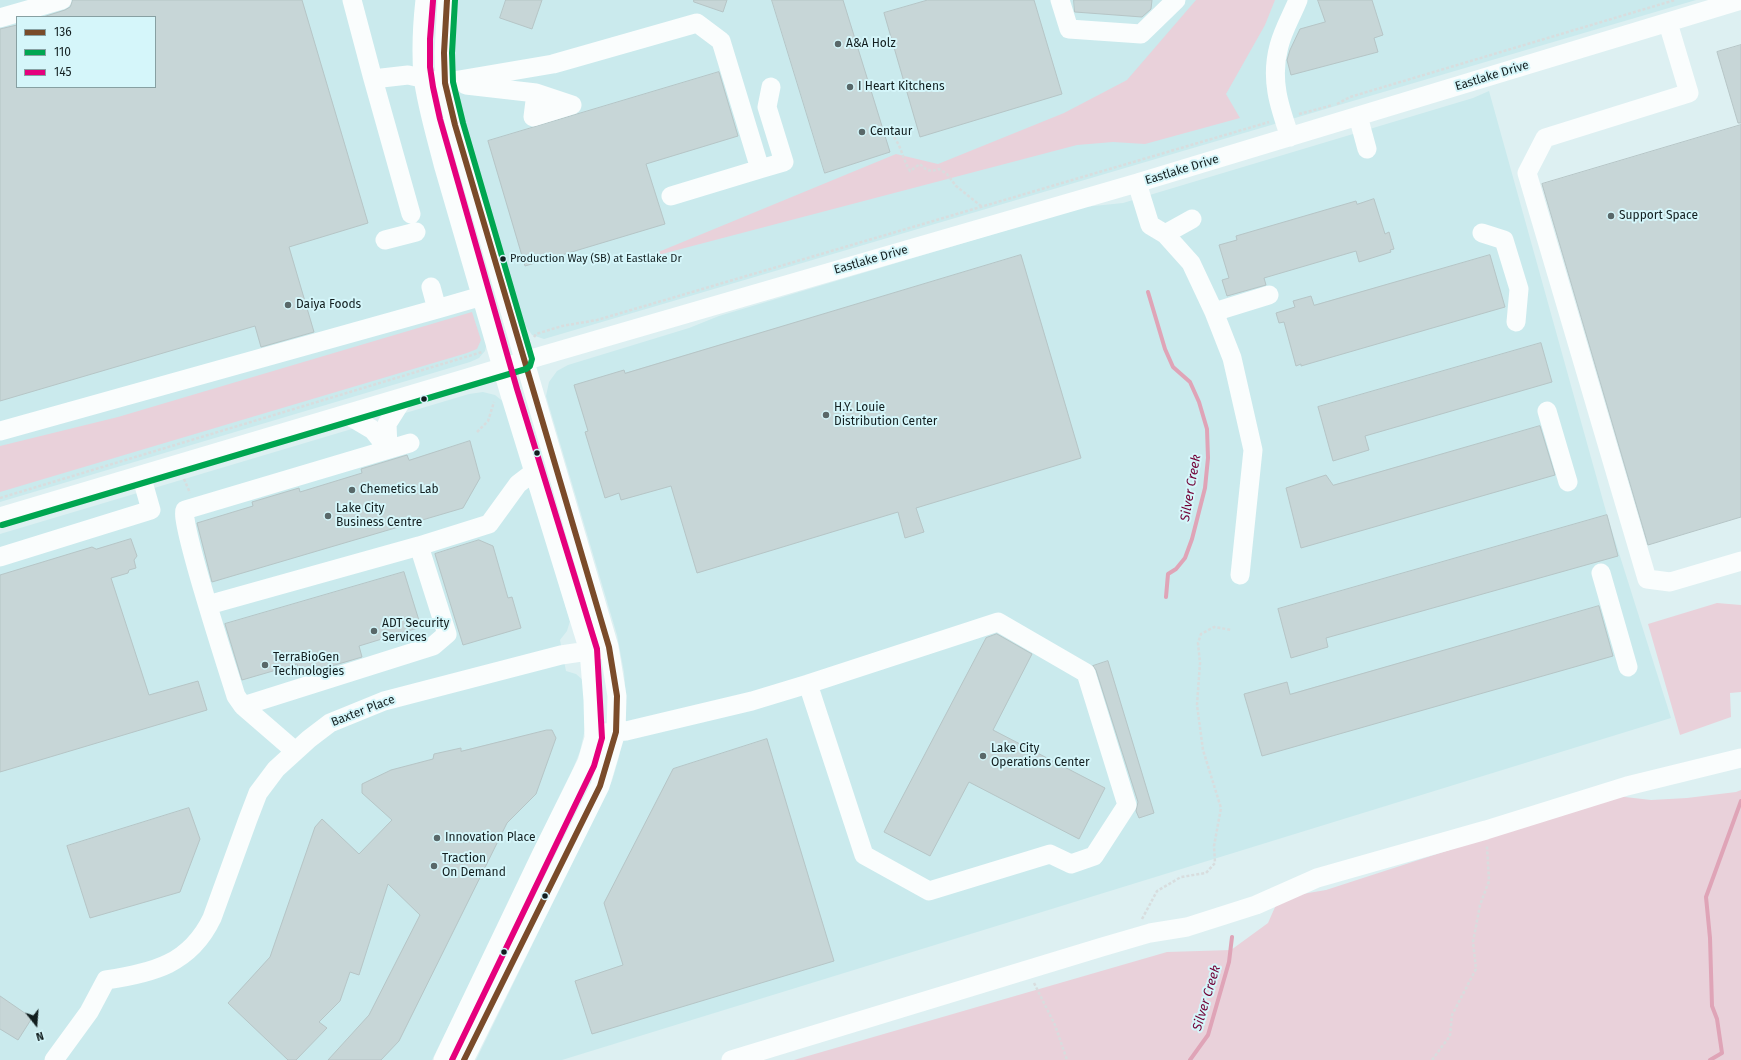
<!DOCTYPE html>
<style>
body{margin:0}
#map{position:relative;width:1741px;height:1060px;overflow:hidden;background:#ddf0f2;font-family:"Fira Sans",sans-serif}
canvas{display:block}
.legend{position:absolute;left:16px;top:16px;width:140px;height:72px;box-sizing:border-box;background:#d5f6fa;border:1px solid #87a0a2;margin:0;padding:5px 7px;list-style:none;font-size:12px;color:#121e1f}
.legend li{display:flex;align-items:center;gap:8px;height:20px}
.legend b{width:20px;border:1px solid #87a0a2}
.north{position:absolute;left:16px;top:1004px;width:40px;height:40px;-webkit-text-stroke:3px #d5f6fa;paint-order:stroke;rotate:163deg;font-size:11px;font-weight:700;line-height:16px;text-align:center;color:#121e1f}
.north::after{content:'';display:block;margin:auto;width:14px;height:18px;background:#121e1f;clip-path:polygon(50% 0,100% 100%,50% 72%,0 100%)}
</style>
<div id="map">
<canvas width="1741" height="1060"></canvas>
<ul class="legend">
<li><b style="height:5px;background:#7a4b2a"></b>136</li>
<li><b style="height:5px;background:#00a651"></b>110</li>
<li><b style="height:5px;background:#e5007d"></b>145</li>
</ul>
<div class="north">N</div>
</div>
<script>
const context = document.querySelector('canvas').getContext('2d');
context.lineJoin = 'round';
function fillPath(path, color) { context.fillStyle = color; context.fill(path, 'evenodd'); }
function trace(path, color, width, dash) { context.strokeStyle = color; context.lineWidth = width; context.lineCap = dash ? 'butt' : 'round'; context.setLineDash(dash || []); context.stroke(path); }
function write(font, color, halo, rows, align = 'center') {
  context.font = font + ' "Fira Sans",sans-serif'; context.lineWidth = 4; context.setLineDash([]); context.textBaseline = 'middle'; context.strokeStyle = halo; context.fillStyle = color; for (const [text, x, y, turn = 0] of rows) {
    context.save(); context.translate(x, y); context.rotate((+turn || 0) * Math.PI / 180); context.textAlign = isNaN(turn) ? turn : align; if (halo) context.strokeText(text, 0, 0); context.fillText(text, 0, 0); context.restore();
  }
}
fillPath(new Path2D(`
 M0,0H416L415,23L487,343L485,351L479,358L470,362L0,502ZM17,17H155V87H17Z
 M455,0H1696L544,339L532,335L525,325L469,139L461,106L456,69L454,43Z
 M1489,91L1607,515L1671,718L562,1060H476L612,781L619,757L623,735L626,698L624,672L617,635L546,396L549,382L557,371L568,365L689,328L719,316L1084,207L1123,203L1473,98Z
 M483,392L495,395L505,403L570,621L567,631L560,640L566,671L576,674L584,681L585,729L580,751L562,797L432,1060H0V534L469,394Z`), '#caeaed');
fillPath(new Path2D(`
 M1196,0H1275L1265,25L1226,94L1240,118L1145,144L1113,142L1077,145L639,260L896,154L938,164L1064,113L1127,80Z
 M472,312L481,340L477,349L467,353L0,492V446L118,417Z
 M1717,603L1741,605V692L1730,693L1731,717L1680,735L1648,624Z
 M1741,790V1060H794L1167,952L1231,950L1268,923L1279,898L1326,890L1616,796L1651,800L1687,798L1736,792Z`), '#e9d1da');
trace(new Path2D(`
 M1148,292L1165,349L1173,367L1190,382L1199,402L1207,429L1208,458L1205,488L1192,539L1185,558L1176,569L1168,574L1166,597
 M1190,1060L1208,1035L1229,962L1232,937
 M1710,1060L1722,1053L1717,1019L1712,1006L1710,938L1706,897L1741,801`), '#dfa4b7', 4);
const building = new Path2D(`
 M73,0H302L368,223L289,247L314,332L261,347L255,326L0,401V29L17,25V87H155V17H43L65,10L70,7Z
 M506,0H542L532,29L500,18Z
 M694,0H727L723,12L694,2Z
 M772,0H843L890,152L825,173Z
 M928,0H1034L1062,94L920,137L884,13Z
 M1074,0H1152L1151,9L1142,17L1075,12Z
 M1318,0H1372L1383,35L1374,38L1378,52L1291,75L1287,60L1290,50L1300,29L1325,22Z
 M1741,45V123H1738L1717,52Z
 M719,72L738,136L646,164L665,224L525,266L488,141Z
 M1741,125V517L1648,545L1542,184Z
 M1374,199L1385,234L1389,232L1394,249L1390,250L1391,252L1359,262L1356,251L1264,278L1266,285L1227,296L1222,280L1229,278L1219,245L1237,240L1236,236L1356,201L1357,204Z
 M1021,255L1081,458L916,508L924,532L905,538L898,512L697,573L671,486L621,500L619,493L605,498L585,432L588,431L574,385L624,370L625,373Z
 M1490,255L1505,307L1301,366V364L1296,366L1284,322L1279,323L1276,313L1295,307L1293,301L1311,296L1314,305Z
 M1541,343L1552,382L1365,436L1369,450L1333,461L1318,407Z
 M1540,426L1555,475L1301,548L1286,488L1326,475L1333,485Z
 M470,441L480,478L463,508L212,582L197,523L253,506L252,502L299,488L300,492L362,473L361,469L407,455L409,460Z
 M1607,515L1618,556L1326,638L1328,647L1291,658L1278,609Z
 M131,539L137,556L134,560L136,568L129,570L128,573L111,578L149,695L198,681L207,710L0,772V575L92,547L96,549Z
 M479,540L493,546L508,598L512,597L521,628L463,645L435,554Z
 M404,572L421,627L359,646L362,657L301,675L297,664L242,680L225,624Z
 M1599,606L1613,656L1262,756L1244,694L1287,682L1290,694Z
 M997,634L1032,654L993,730L1105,788L1079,839L969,782L930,856L884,832L986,638Z
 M1108,661L1154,813L1139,818L1136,811L1138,802L1096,670L1093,666Z
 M547,730H552L556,738L536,794L507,823L399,1041L381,1060H328L369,1015L420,915L388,884L359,975L350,972L340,1001L319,1022L327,1028L296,1060H288L228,1003L270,957L315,827L322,819L359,854L392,820L362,793V784L391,770L433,759L434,754L461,748V751Z
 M767,739L834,961L592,1034L575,981L623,965L604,903L673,769Z
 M189,808L200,839L180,892L90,918L67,846Z
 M0,996L32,1018L18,1040L0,1029Z`);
fillPath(building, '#c7d6d7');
trace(building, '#b6c5c6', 1);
trace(new Path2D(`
 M1337,104L1350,97L1675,0
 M1299,114L1333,105
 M894,137C902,148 903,160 910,171L920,164C927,171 930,172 939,169L947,174L956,186L981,206
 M534,337L536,334L562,326L597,320L1269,122
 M477,432L488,421L494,402
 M184,479L190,493
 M0,498L482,352
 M1142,919L1157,891L1181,877L1206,873L1215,863L1214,846L1221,808L1203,750L1197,705L1200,663L1198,643L1201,634L1214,627L1232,630
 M1034,983L1055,1025L1067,1060
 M1432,1060L1450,1036L1452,1015L1476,969L1473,942L1480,905L1489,881L1487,846`), '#d8ddde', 2.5, [3, 2]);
trace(new Path2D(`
 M352,0L373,79
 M425,0C422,26 421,51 423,77C427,107 436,136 443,164L509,391L589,651L593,700L594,738L587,762L541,855L443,1060
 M447,0L444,53L445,83L455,125L609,647L617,696L616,732L600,786L464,1060
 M1060,0L1069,29L1141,34L1176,0
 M0,18L62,0
 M1668,23L1689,93L1545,138L1527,173L1647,579L1670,582L1741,561
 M445,83L459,80L553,64L697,23L721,41L760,169L671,196
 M466,85L536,93L572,105
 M536,93L533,117L572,105
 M1358,116L1367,149
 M1290,137C1279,106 1270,79 1279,46C1283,30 1292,15 1298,0
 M760,169L784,162L767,107L771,87
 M1137,183L1150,225L1165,234L1191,263L1214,312L1232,358L1253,450L1240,575
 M411,214L373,79L408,75L435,81
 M1482,233L1504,240L1519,289L1516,322
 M1165,234L1192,219
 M385,240L416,232
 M431,287L437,309L482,296
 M1214,312L1269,295
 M1547,411L1568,482
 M346,414L373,430L388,449
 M0,431L437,309
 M388,449L387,424L404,397
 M0,517L541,356L1137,183L1741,0
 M0,557L151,510L141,475
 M1601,573L1628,667
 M208,605L419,546
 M998,622L1086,673L1127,805L1094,856L1071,864L1050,854L929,891L864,855L808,684Z
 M243,706L236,696C229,674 179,520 185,510L410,443
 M605,733L626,731L752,701L808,684
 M295,751L243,706L433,646L447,634L419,546L489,524L518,484L535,471
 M54,1060L89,1012L106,980C153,973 190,964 212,918L248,819L258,793L276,769L309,739L330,723L384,701L561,655L602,649
 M731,1060L1102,947L1150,933L1187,927L1256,905L1317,878L1486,830L1627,786L1741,758`), '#fafdfd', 19);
trace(new Path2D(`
 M447,0L444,53L445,83L455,125L609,647L617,696L616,732L600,786L464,1060`), '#7a4b2a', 6);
trace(new Path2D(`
 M2,525L526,369L530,366L532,359L463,123L453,82L452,53L455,0`), '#00a651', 6);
trace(new Path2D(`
 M433,1L430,39V67L433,87L440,119L517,389L597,649L602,738L594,766L452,1060`), '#e5007d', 6);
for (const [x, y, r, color] of [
 [838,44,4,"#596869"],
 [850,87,4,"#596869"],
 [862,132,4,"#596869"],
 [1611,216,4,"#596869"],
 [503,259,3.5,"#121e1f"],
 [288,305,4,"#596869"],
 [424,399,3.5,"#121e1f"],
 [826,415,4,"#596869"],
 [537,453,3.5,"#121e1f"],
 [352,490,4,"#596869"],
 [328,516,4,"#596869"],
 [374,631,4,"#596869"],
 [265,665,4,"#596869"],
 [983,756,4,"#596869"],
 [437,838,4,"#596869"],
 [434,866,4,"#596869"],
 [545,896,3.5,"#121e1f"],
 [504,952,3.5,"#121e1f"]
]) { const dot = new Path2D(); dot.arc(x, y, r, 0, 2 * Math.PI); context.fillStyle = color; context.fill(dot); trace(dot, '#d5f6fa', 1.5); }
write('11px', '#121e1f', '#d5f6fa', [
 ["Production Way (SB) at Eastlake Dr",510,259]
], 'left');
write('12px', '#121e1f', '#d5f6fa', [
 ["A&A Holz",846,44],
 ["I Heart Kitchens",858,87],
 ["Centaur",870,132],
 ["Support Space",1619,216],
 ["Daiya Foods",296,305],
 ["H.Y. Louie",834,408],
 ["Distribution Center",834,422],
 ["Chemetics Lab",360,490],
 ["Lake City",336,509],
 ["Business Centre",336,523],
 ["ADT Security",382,624],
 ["Services",382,638],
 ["TerraBioGen",273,658],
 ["Technologies",273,672],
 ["Lake City",991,749],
 ["Operations Center",991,763],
 ["Innovation Place",445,838],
 ["Traction",442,859],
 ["On Demand",442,873]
], 'left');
write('12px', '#121e1f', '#d5f6fa', [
 ["Eastlake Drive",1492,76,-17],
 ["Eastlake Drive",1182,170,-17],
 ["Eastlake Drive",871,260,-16],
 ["Baxter Place",363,711,-21]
]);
write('italic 13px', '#720036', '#d5f6fa', [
 ["Silver Creek",1191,488,-80],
 ["Silver Creek",1207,998,-73]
]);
</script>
